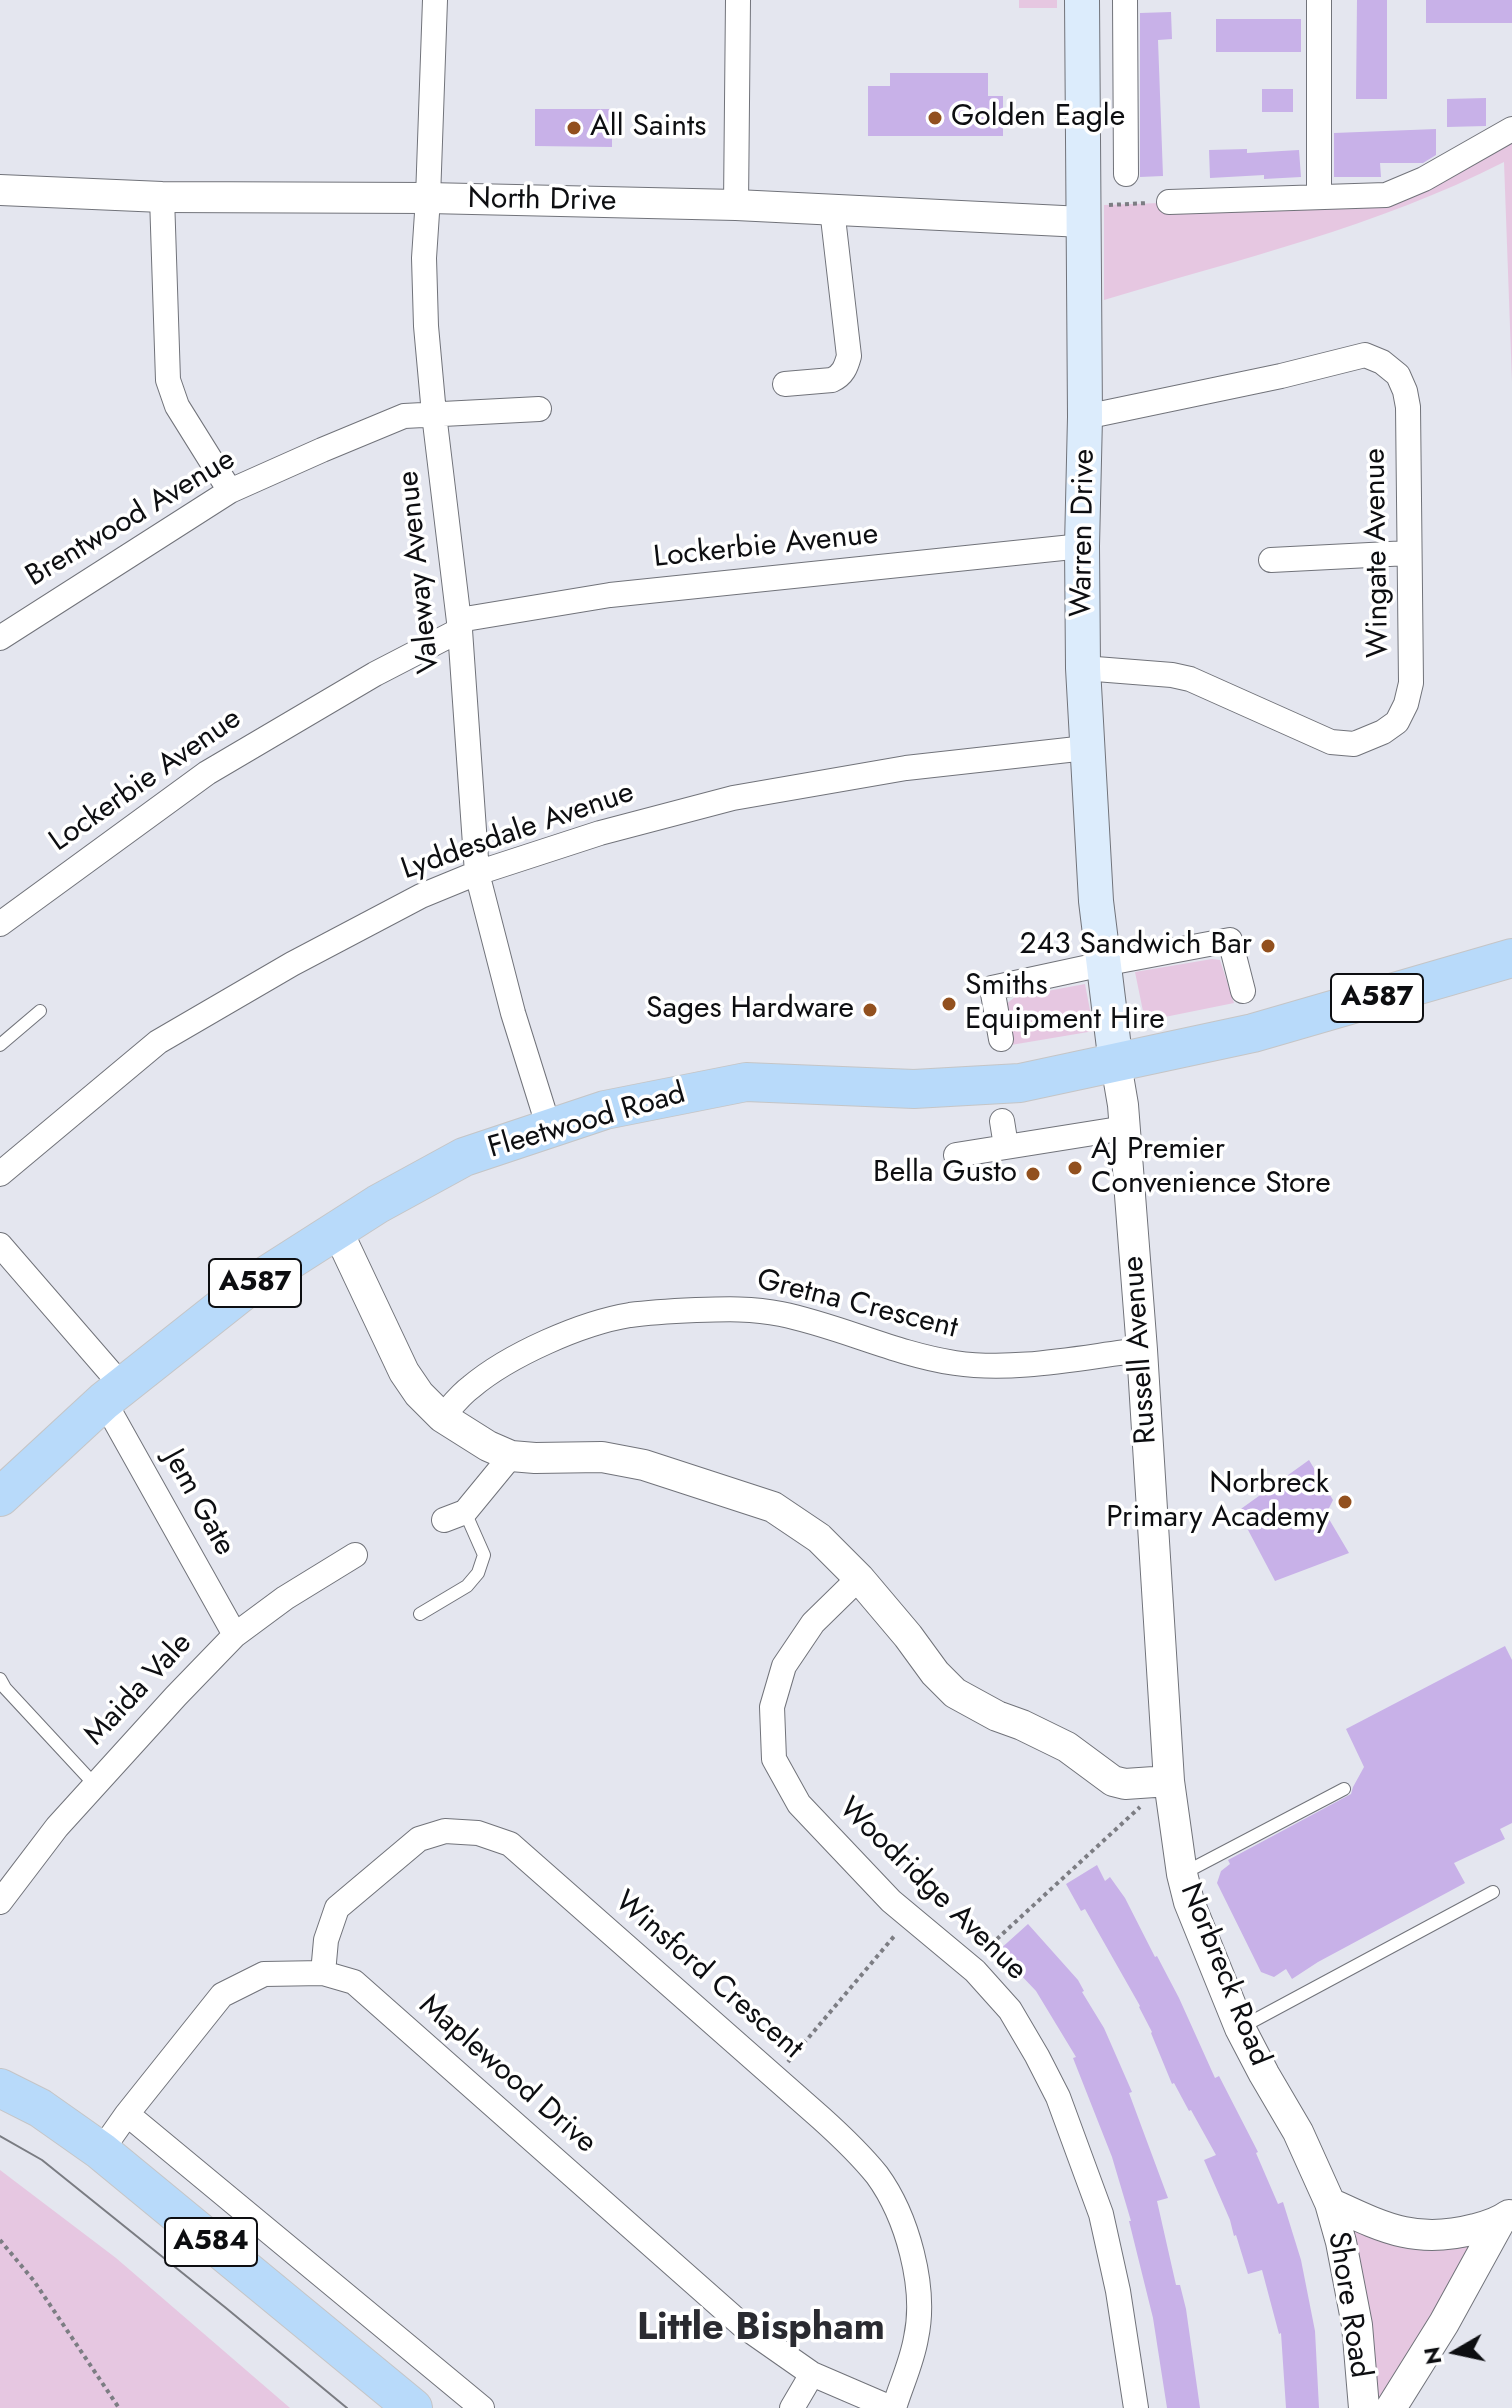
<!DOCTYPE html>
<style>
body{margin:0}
#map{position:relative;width:1512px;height:2408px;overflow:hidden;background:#e4e6ef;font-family:Jost,sans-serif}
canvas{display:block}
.north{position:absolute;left:1416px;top:2312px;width:80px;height:80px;-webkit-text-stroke:6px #fff;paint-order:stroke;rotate:261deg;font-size:22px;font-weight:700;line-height:32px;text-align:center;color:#0d0e11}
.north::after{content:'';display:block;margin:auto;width:28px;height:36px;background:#0d0e11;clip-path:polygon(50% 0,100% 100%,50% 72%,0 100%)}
</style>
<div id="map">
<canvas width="1512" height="2408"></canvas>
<div class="north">N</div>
</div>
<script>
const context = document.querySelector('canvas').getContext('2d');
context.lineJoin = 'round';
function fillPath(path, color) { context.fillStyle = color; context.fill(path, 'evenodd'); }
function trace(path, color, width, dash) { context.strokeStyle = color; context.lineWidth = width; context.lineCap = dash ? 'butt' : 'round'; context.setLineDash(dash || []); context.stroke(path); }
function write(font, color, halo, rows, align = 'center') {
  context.font = font + ' Jost,sans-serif'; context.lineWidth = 7; context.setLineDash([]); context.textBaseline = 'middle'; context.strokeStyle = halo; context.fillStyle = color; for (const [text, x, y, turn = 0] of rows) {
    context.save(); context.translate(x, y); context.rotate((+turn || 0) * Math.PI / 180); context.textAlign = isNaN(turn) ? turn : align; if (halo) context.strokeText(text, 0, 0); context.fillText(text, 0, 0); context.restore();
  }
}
fillPath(new Path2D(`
 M1019,0H1057V8H1019Z
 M1512,129V382L1504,162C1377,227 1239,259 1104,300V205L1386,195Z
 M1212,959L1220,960L1234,1003L1145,1021L1135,972Z
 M1085,984L1094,1031L1011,1045L1005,1005L1015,997Z
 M0,2170L116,2258L290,2408H0Z
 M1346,2210L1380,2226L1499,2223L1378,2408Z`), '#e6c7e1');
fillPath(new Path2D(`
 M1357,0H1387V99H1356Z
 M1426,0H1512V23H1426Z
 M1171,12L1172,39L1158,40L1163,176L1140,177V13Z
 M1216,19H1301V52H1216Z
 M890,73H988V96H1003V136H868V86H890Z
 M1262,89H1293V112H1262Z
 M1486,98V126L1447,127V99Z
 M535,109H612V147L535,146Z
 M1436,129V155L1423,163H1380L1381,177H1334V133Z
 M1247,149V153L1299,150L1301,177L1264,179V175L1210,178L1209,150Z
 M1309,1460L1333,1500L1326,1514L1349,1553L1275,1581L1238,1511Z
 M1505,1646L1512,1660V1823L1500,1829L1505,1839L1454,1863L1465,1883L1318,1962L1292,1979L1286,1969L1274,1977L1261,1972L1217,1883L1221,1871L1230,1864L1228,1860L1351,1794L1353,1787L1364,1767L1346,1729Z
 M1097,1865L1105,1881L1110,1877L1125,1898L1155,1957L1157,1956L1179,1998L1215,2078L1219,2076L1258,2152L1256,2153L1278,2204L1283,2202L1301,2260L1315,2331L1319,2408H1286L1281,2333L1279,2334L1262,2270L1248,2274L1236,2235L1234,2236L1230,2220L1204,2160L1216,2155L1191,2110L1189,2111L1174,2083L1172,2084L1151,2033L1152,2032L1139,2007L1140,2006L1085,1909L1081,1911L1066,1884Z
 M1028,1924L1078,1980L1084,1991L1082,1992L1104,2028L1132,2092L1129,2093L1168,2198L1157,2201L1176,2285H1180L1186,2309L1200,2408H1167L1153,2318L1129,2221H1131L1112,2157L1073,2058L1076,2057L1036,1991L998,1951Z`), '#c8b1e8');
const service = new Path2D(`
 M0,1045L40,1011
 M420,1614L467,1586L478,1573L484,1555L465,1512
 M0,1679L5,1688L95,1785
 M1184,1873L1344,1789
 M1240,2028L1493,1892`);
const minor = new Path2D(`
 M435,0L428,198L424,258L426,326L434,414L460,630L477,873L513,1013L549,1128
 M1125,0L1126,174
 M162,197L168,380L177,406L230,491
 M1319,197V0
 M1169,202L1386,195L1424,179L1512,129
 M736,205L738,0
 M785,384L832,380C843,375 846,367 849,356L832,209
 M1271,560L1409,553
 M459,620L610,595L1082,546
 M0,638L230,491L322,450L404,416L539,409
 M1083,668L1172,675L1190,679L1331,742L1354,744L1383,732L1397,722L1406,704L1411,683L1408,407L1405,391L1398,375L1382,362L1365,355L1281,376L1085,417
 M0,924L207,773L375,674L460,630
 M1001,1039L992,988L1103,964L1230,940L1243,991
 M1002,1121L1006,1146
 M956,1155L1125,1128
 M0,1174L158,1042L292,964L421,896L477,873L600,833L733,798L906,768L1086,748
 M0,1245L123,1387
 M104,1401L235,1635
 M442,1417C451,1407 460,1395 471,1387C509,1355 581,1323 630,1315C652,1312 674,1311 696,1310C725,1309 753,1308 781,1314C840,1326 895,1354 955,1363C1016,1372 1082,1357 1142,1350
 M444,1520L465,1512L511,1456
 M859,1578L813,1623L784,1666L772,1707L774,1759L799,1804L891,1901L975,1971L1010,2010L1037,2056L1058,2097L1101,2214L1118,2291L1136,2408
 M0,1902L57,1827L176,1696L235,1635L285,1598L355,1555
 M323,1973L326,1940L337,1908L419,1839L445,1831L478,1833L510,1844L821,2118C841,2136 860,2154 877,2175C907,2216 927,2287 916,2338C912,2362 901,2385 894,2408
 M127,2114L482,2408
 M101,2151L127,2114L222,1995L264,1974L323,1973L354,1982L742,2325L812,2374L891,2408
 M792,2408L812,2374`);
const tertiary = new Path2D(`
 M0,190L162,197L428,198L736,205L1083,222
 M1116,1064L1123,1105L1142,1350L1169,1781L1182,1874L1189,1902L1240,2028L1264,2074L1298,2132L1330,2203L1341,2242L1357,2325L1364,2408
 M337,1230L404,1372L419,1394L442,1417L488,1446L511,1456L535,1458L602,1457L644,1465L773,1507L819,1538L859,1578L908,1636L935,1673L955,1693L997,1716L1022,1725L1067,1747L1113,1781L1125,1784L1169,1781
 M1330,2203C1382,2227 1415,2245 1475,2229C1488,2226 1498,2223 1509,2215
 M1391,2408L1444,2323L1499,2223`);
const secondary = new Path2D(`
 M1082,0L1085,417L1082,546L1083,668L1096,901L1116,1064`);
const primary = new Path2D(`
 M0,1497L104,1401L248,1287L378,1204L464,1157L605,1110L746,1082L914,1089L1020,1083L1253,1033L1512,958
 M0,2088L40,2108L101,2151L413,2408`);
trace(service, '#71737a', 14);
trace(minor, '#71737a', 26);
trace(tertiary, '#71737a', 32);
trace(secondary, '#71737a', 36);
trace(primary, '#c5c5c6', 40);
trace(new Path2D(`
 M1109,205L1148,203
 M985,1950L1140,1807
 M788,2062L896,1934
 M0,2240L34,2281L119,2408`), '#7c7d83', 4, [4, 4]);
trace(service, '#fff', 12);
trace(minor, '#fff', 24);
trace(tertiary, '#fff', 30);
trace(secondary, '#dcecfc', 34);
trace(primary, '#b8dafa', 38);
trace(new Path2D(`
 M0,2136L42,2160L226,2308L347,2408`), '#7a7c82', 2);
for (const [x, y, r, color] of [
 [935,118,8,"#92501e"],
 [574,128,8,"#92501e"],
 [1268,946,8,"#92501e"],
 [949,1004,8,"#92501e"],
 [870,1010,8,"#92501e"],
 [1075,1168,8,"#92501e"],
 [1033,1174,8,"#92501e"],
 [1345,1502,8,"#92501e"]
]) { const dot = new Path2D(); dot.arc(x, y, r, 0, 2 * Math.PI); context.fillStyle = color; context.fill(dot); trace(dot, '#fff', 3); }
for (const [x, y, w] of [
 [1377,998,92],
 [255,1283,92],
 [211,2242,92]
]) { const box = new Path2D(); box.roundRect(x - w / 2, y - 24, w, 48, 6); context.fillStyle = '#fff'; context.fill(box); trace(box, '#0d0e11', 2); }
write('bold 28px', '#0d0e11', null, [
 ["A587",1377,998],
 ["A587",255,1283],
 ["A584",211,2242]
]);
write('30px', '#0d0e11', '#fff', [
 ["Golden Eagle",951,118],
 ["All Saints",590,128],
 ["243 Sandwich Bar",1252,946,"right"],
 ["Smiths",965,987],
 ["Equipment Hire",965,1021],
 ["Sages Hardware",854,1010,"right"],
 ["AJ Premier",1091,1151],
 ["Convenience Store",1091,1185],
 ["Bella Gusto",1017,1174,"right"],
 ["Norbreck",1329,1485,"right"],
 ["Primary Academy",1329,1519,"right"]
], 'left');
write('30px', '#0d0e11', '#fff', [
 ["North Drive",542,201,1],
 ["Brentwood Avenue",131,519,-31],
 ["Warren Drive",1084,533,-89],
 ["Lockerbie Avenue",766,547,-6],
 ["Wingate Avenue",1378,553,-91],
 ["Valeway Avenue",420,572,-96],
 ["Lockerbie Avenue",146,781,-35],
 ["Lyddesdale Avenue",518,832,-19],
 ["Fleetwood Road",587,1122,-16],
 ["Gretna Crescent",857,1305,14],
 ["Russell Avenue",1141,1350,-94],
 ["Jem Gate",198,1503,61],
 ["Maida Vale",139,1690,-47],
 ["Woodridge Avenue",932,1890,44],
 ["Norbreck Road",1224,1975,68],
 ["Winsford Crescent",708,1976,41],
 ["Maplewood Drive",507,2075,41],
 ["Shore Road",1348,2305,81]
]);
write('bold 38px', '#2a2b31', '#fff', [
 ["Little Bispham",761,2330]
]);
</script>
